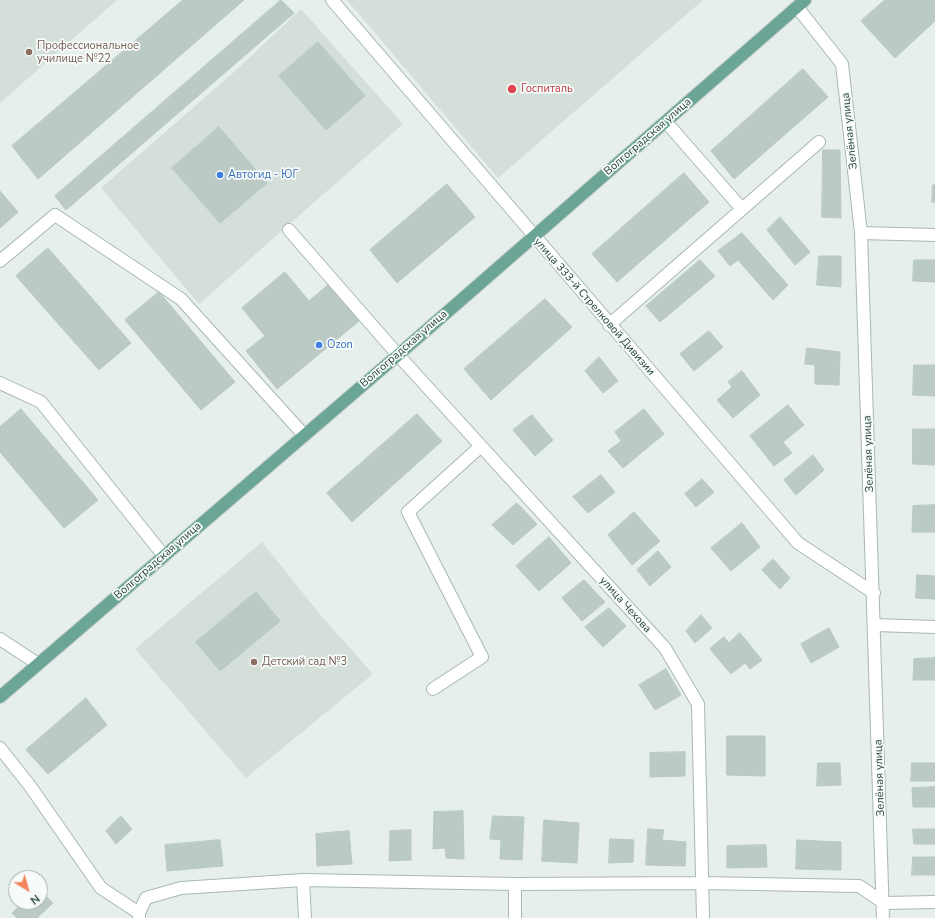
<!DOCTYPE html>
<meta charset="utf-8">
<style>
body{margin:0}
#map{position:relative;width:935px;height:918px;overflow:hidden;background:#e6efeb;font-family:"Nunito Sans",sans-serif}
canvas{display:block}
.north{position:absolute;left:8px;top:870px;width:40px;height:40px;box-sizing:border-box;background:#f7fbf9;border:1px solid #a3b1ad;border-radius:50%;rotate:143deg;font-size:11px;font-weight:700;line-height:16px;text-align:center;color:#24423a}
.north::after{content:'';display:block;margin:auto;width:14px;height:18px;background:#f4845f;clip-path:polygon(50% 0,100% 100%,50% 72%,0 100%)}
</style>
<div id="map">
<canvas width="935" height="918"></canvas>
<div class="north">N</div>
</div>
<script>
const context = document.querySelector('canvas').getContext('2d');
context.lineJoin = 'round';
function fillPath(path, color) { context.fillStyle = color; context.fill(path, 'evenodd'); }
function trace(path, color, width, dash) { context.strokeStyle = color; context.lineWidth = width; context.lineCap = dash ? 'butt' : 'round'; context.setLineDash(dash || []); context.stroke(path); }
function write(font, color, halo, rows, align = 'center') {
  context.font = font + ' "Nunito Sans",sans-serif'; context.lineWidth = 3.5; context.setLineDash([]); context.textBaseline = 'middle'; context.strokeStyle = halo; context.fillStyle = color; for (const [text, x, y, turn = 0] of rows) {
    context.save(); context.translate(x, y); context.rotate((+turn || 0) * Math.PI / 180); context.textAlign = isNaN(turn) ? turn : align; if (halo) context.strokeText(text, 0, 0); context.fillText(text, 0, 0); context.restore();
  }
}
fillPath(new Path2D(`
 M0,0H117L0,103Z
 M347,0H703L498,178Z
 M301,9L403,124L199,304L101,188L234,72Z
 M262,542L318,612L373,674L246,778L135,649Z`), '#d4dfda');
const building = new Path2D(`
 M183,0H244L38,179L12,146Z
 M281,0L294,13L66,210L55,196Z
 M885,0H935V21L895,58L861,21Z
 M318,42L365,96L326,130L279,76Z
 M803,69L828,97L734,179L711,151Z
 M219,127L267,183L220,223L172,168Z
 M823,150H840L841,218L822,217Z
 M684,173L709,202L617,282L592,254Z
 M447,184L475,217L397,283L370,250Z
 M933,185H935V202H932Z
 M0,191L18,212L0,228Z
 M780,217L810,252L795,265L767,230Z
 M742,233L788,285L773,300L738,260L730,266L718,251Z
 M48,248L131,343L99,370L16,276Z
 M819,256H841V287L817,285Z
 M700,260L715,276L660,322L646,306Z
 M914,260H935V282L913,281Z
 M285,272L309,301L329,284L359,321L277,389L246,351L265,336L242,308Z
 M159,292L235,382L201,410L125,320Z
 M545,299L572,327L491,400L464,369Z
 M709,331L723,347L694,371L680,354Z
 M807,348L840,352L839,385L815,384V365L805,364Z
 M599,357L618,381L603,393L585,371Z
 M914,365H935V396L913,395Z
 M742,371L760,395L733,418L717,400L732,387L728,382Z
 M788,405L804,425L783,442L792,453L774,466L750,436Z
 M21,409L98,500L64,528L0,452V427Z
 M644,409L664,434L623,468L608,451L621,441L615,432Z
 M417,414L442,441L352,522L327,493Z
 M532,415L553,440L535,456L513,430Z
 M913,429H935V465L913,464Z
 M813,455L824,470L796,495L784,480Z
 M601,475L615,492L588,513L573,497Z
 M702,479L714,492L696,507L685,494Z
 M517,503L537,524L513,545L492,525Z
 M935,505V532H912L913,506Z
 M634,512L660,541L632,565L608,535Z
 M742,523L760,547L731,571L711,548Z
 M549,537L571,563L539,591L516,566Z
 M658,551L671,567L650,586L637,570Z
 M773,559L790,578L780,589L762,570Z
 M917,575L935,576V599L916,598Z
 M584,580L605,602L582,621L562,598Z
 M256,592L280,621L220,671L196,642Z
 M609,608L626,626L603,647L585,627Z
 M701,615L712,628L695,643L686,631Z
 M829,628L839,647L811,663L801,644Z
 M740,633L762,660L750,669L729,643Z
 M724,637L745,663L731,674L710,649Z
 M935,658V680H913L914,659Z
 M666,669L681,695L655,710L639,685Z
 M86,698L107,725L48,774L26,750Z
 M727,736H765V776L727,775Z
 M685,752V776L650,777V753Z
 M818,763H840L841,785L817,786Z
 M912,763H935V781H911Z
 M935,787V807H913L912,788Z
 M463,811L464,859L446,858L445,848L433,849L434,812Z
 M121,816L132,829L116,844L106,831Z
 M493,816L524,817L522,860L500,859L501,840L490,839Z
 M544,820L579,823L577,863L542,861Z
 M648,829L664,830L662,840L686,842L685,866L646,865Z
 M913,829H935V844H914Z
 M411,830V860L389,861L390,831Z
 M349,831L352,864L317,866L316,834Z
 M610,839L634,840L633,862L609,863Z
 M220,840L223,866L167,871L165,845Z
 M797,840L841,842V870L796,869Z
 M766,845L767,867L727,868V846Z
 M913,857H935V875H912Z
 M40,891L53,903L37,918H17L12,913L23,902H40Z`);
fillPath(building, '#bbcac4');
trace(building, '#b8c9c2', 1);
const minor = new Path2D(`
 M332,0L798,543L874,593
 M797,7L842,64L861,233L883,918
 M666,122L742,209
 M289,230L398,355L665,648L698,704L703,918
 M861,233L935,235
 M0,261L55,215L181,299L304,435
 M609,325L819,142
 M0,383L41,402L164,556
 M875,625L935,627
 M0,639L38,664
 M433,689L482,657L408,512L481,446
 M0,748L30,786L101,888L139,913
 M303,880L305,918
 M139,918V913L146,898L181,888L303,880L515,884L703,883L859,886L884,903L935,902
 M515,918V884`);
const major = new Path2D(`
 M0,697L398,355L805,0`);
trace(minor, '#a8b8b2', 14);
trace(major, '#c2cac8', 14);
trace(minor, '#fff', 12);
trace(major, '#6aa596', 12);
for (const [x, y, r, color] of [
 [29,52,4,"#8d6e63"],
 [512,89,5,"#e0444e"],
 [220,175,4,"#3f7fe0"],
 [319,345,4,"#3f7fe0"],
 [254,662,4,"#8d6e63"]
]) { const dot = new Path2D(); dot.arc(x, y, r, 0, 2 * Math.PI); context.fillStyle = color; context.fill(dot); trace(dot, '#f7fbf9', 1.5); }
write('11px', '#785e54', '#f7fbf9', [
 ["Профессиональное",37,46],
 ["училище №22",37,59],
 ["Детский сад №3",262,662]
], 'left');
write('11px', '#be3a42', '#f7fbf9', [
 ["Госпиталь",521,89]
], 'left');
write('11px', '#24423a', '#f7fbf9', [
 ["Зелёная улица",850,131,-96],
 ["Волгоградская улица",648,137,-41],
 ["улица 333-й Стрелковой Дивизии",594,307,49],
 ["Волгоградская улица",404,349,-41],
 ["Зелёная улица",869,454,-92],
 ["Волгоградская улица",158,561,-41],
 ["улица Чехова",625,605,48],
 ["Зелёная улица",880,778,-92]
]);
write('11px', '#366cbe', '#f7fbf9', [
 ["Автогид - ЮГ",228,175],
 ["Ozon",327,345]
], 'left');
</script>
